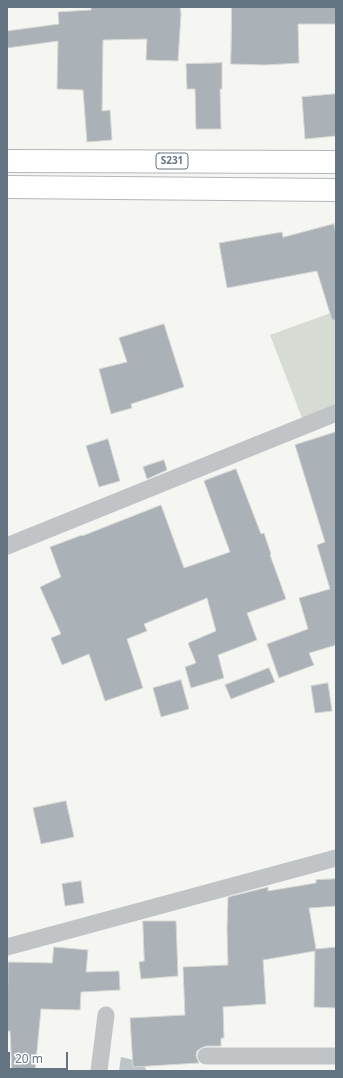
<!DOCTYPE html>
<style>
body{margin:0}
#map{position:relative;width:343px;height:1078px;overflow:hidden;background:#f5f5f2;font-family:"Noto Sans",sans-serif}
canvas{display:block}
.frame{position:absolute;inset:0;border:8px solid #647483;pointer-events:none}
.scale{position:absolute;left:8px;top:1052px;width:60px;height:18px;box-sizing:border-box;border:2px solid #647483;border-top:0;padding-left:5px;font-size:12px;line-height:14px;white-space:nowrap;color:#647483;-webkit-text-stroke:3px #fff;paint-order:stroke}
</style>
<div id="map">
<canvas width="343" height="1078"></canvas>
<div class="frame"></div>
<div class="scale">20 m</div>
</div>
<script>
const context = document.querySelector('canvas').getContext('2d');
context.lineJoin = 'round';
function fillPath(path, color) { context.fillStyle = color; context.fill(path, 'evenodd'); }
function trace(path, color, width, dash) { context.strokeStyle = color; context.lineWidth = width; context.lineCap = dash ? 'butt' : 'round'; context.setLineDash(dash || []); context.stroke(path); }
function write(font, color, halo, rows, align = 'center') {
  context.font = font + ' "Noto Sans",sans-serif'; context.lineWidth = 4; context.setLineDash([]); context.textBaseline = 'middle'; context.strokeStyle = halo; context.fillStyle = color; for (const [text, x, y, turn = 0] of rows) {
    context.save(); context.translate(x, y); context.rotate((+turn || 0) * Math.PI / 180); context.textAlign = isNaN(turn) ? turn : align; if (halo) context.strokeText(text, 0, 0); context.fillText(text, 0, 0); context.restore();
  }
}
fillPath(new Path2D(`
 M336,311V405L302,418L270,335Z`), '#d6dcd3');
fillPath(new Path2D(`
 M121,1057L142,1062L147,1071H119Z`), '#bbc5ca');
const building = new Path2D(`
 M91,7H180L181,14L178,61L146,60L147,39L103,40L102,111L110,110L112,140L87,142L83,90L57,89L58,41L7,48V31L59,24L58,12L91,10Z
 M232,7H336V24H298L299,63L265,65L231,64Z
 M222,63V89H220L221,129H196L195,89H187L186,64Z
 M336,94V136L305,139L302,97Z
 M334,224L336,234V320H332L317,271L227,288L219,243L282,232L283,237Z
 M164,324L184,387L131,404L132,408L111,414L99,369L127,362L119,338Z
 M336,432V645L309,653L314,665L279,678L267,644L308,629L299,598L330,589L317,545L325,542L295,445Z
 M108,439L120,481L99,487L86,446Z
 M164,460L167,470L147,479L143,467Z
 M236,469L261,534L264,533L271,554L270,555L286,599L247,613L257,640L218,655L224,678L191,688L185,667L196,663L188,643L216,631L207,598L144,624L147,631L127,639L143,688L105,701L89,654L62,665L51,638L61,634L40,587L61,577L50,547L82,535V536L161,505L184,568L230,552L204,481Z
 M269,668L275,682L231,699L225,685Z
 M181,680L189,709L161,717L153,688Z
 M328,683L332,711L315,713L311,686Z
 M66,801L74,837L41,844L33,808Z
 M336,879V906L309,908L316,949L336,947V1008L314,1007L315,951L263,960L266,1004L223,1007L224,1038H221V1046H206L201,1048L197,1051L196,1056L199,1063L133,1067L130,1018L185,1015L183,967L228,965L227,929L228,897L268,887V891L316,883V880Z
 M81,881L84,903L65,906L62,884Z
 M143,921H176L178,976L141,979L139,962L144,961Z
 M54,947L88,950L86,972L119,971L120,990L81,992L80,1010L41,1009L35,1071H12L10,1031H7L8,962L52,963Z`);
fillPath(building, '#aab1b7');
trace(building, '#d6d7d4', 1);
const primary = new Path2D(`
 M7,161L336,162
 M7,187L336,190`);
trace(primary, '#b3b7bb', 24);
trace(new Path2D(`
 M7,546L336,413
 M7,947L336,858
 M206,1056H336
 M99,1071L106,1015`), '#c0c4c7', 17);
trace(primary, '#fff', 22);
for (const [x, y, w] of [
 [172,161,32]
]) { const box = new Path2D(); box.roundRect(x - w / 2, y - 8, w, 16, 3); context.fillStyle = '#fff'; context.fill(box); trace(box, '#647483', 1); }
write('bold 10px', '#647483', null, [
 ["S231",172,161]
]);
</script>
